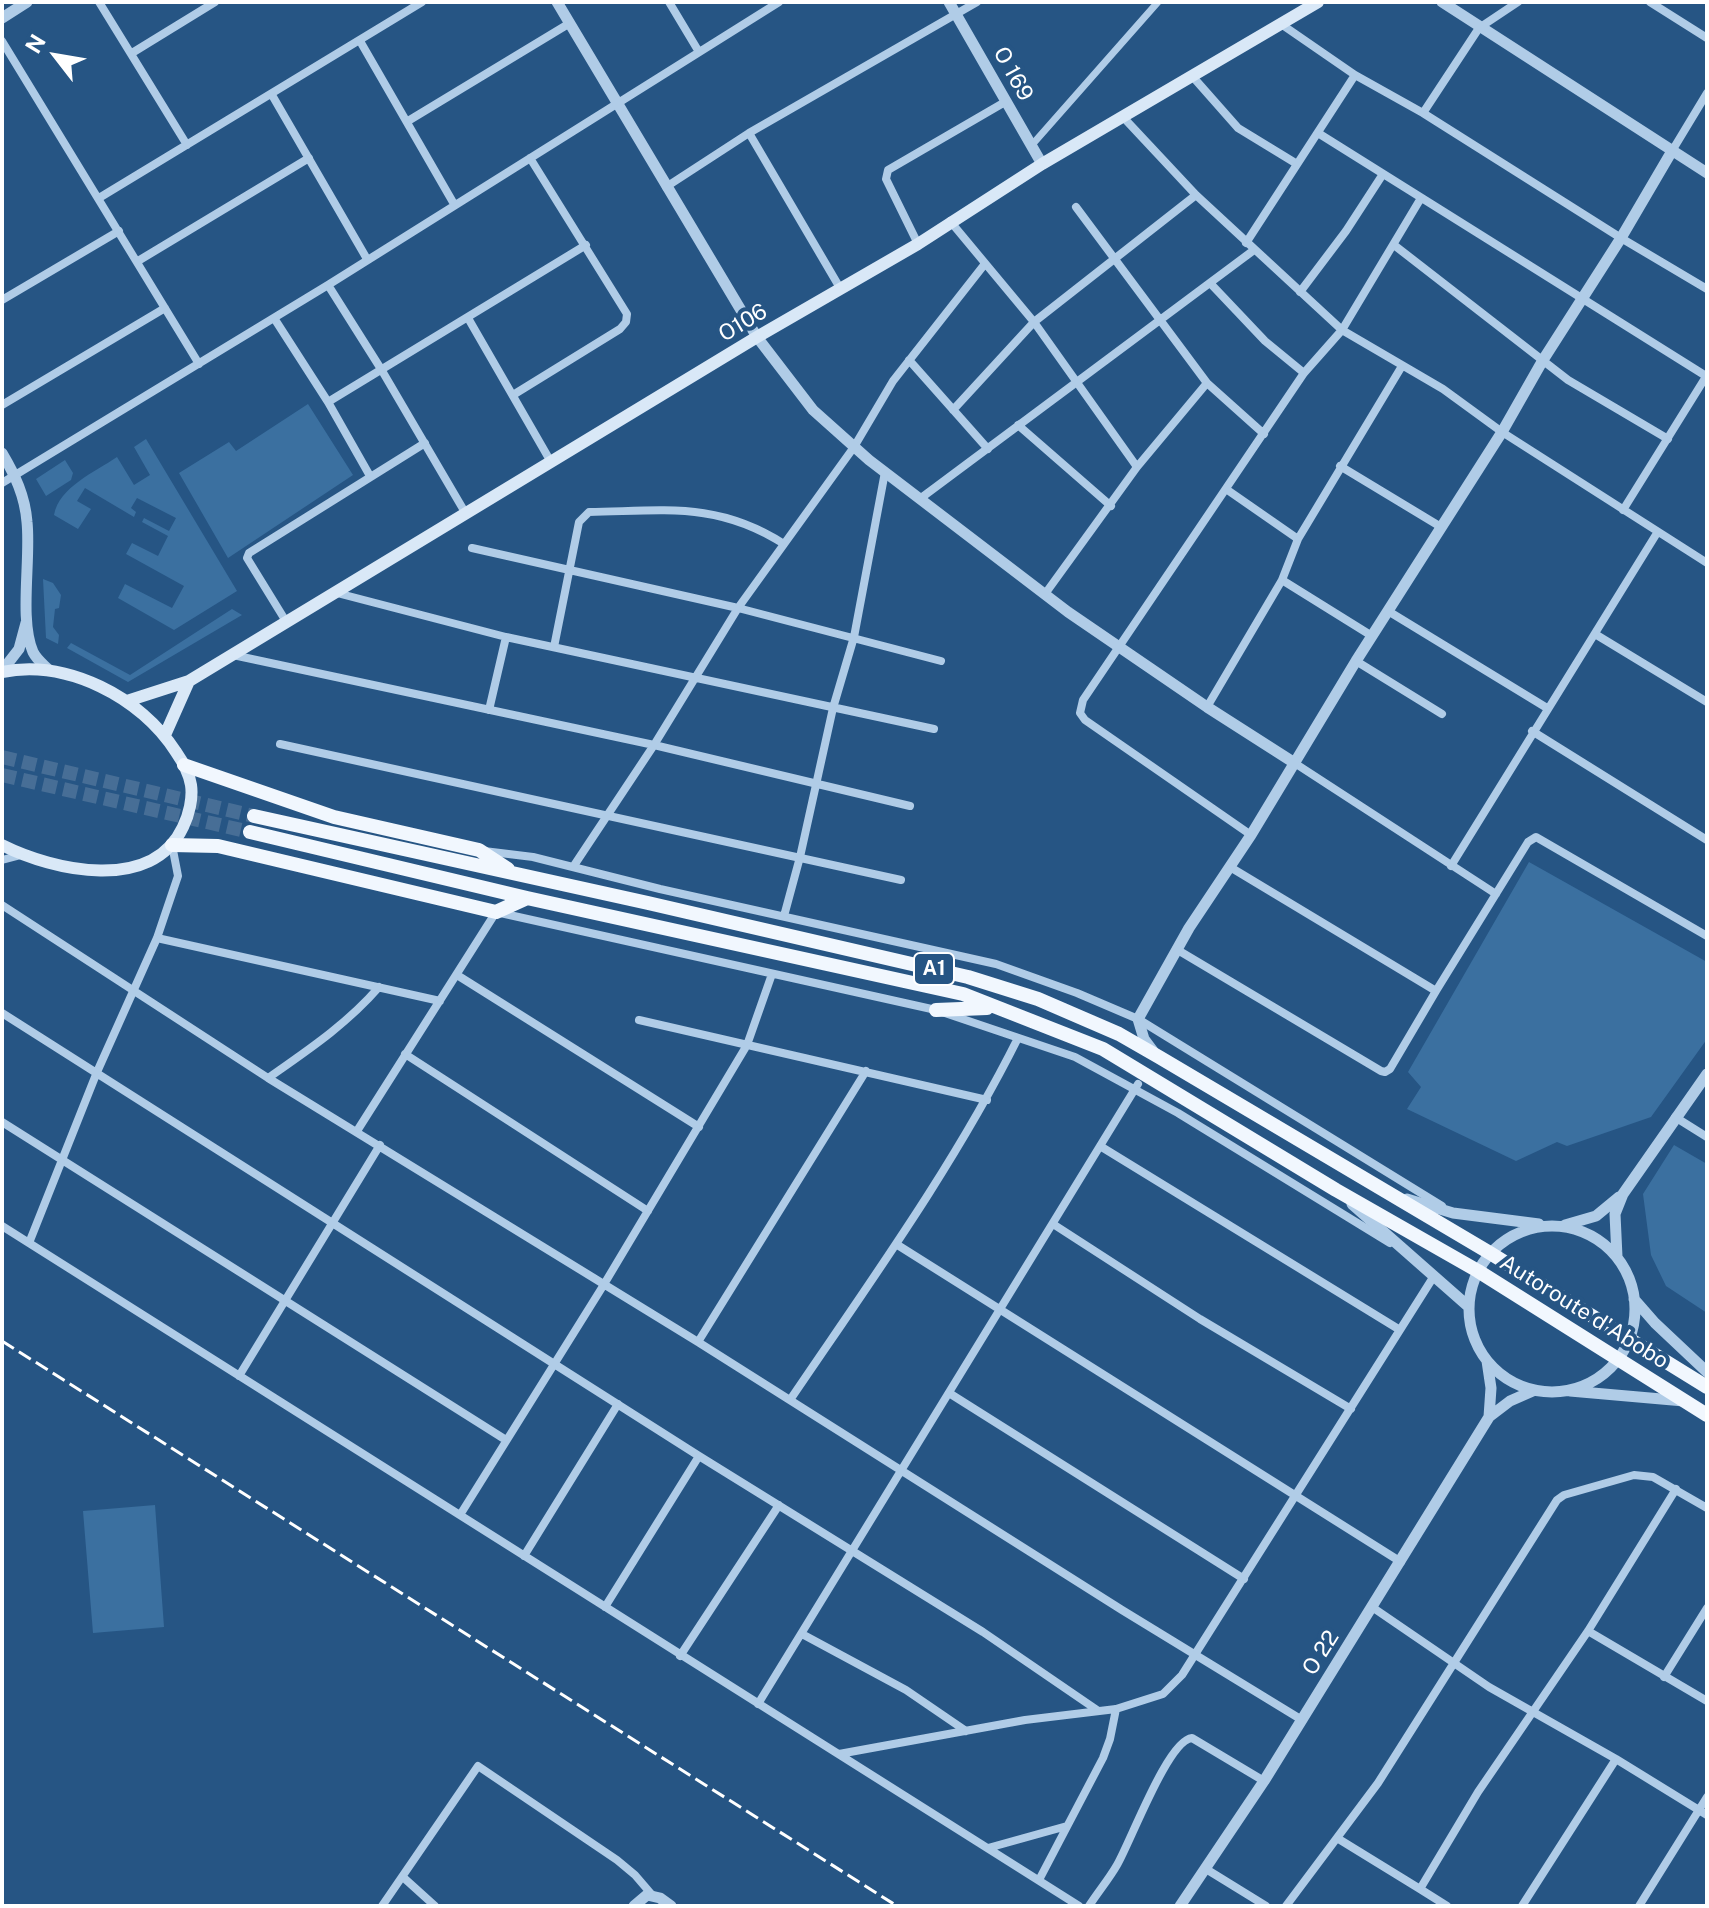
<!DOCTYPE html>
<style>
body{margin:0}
#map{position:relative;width:1709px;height:1908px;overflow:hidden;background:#265584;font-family:"Public Sans",sans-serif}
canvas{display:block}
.frame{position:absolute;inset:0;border:4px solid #fff;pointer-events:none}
.north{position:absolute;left:16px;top:16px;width:80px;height:80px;-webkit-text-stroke:6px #265584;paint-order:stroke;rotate:301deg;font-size:22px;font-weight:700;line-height:32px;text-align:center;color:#fff}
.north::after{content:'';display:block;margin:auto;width:28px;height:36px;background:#fff;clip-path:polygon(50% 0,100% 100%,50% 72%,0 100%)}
</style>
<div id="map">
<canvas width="1709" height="1908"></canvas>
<div class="frame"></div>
<div class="north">N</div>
</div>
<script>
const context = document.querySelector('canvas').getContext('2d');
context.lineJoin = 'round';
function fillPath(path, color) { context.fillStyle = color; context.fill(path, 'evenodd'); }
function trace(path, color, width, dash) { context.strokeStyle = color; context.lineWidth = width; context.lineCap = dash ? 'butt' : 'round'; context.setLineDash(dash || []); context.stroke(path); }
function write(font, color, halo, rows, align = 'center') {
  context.font = font + ' "Public Sans",sans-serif'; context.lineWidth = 8; context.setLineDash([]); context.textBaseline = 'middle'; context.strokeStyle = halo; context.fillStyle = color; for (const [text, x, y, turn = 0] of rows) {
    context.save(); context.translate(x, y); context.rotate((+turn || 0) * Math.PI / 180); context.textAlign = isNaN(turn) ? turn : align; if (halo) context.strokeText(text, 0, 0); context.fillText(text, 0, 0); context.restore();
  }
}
fillPath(new Path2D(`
 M308,404L353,475L228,558L179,473L229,442L236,451Z
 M146,439L237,591L174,630L118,598L125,584L172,608L184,586L126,554L132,543L158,556L168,536L142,522L144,518L169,531L176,518L137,498L131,508L136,512L134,517L85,488L77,501L91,509L78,529L54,515C59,487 95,472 117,457L134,485L150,475L134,447Z
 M65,460L73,473L71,480L46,496L36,479Z
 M43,579L53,583L61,595L59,608L55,609L53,627L59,635L58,644L46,638Z
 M232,609L242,615L128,682L67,648L71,643L130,675Z
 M1529,862L1707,962V1039L1651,1117L1567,1146L1557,1142L1516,1161L1407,1109L1421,1087L1408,1072Z
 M1674,1145L1707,1164V1313L1666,1286L1651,1255L1643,1194Z
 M155,1505L164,1627L93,1633L83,1511Z`), '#3b70a0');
trace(new Path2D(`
 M2,757L254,816
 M2,775L250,832`), '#476e96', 14, [14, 7]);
trace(new Path2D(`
 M1031,146L1158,2`), '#b0cce7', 7);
trace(new Path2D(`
 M99,2L187,145
 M669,2L699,52
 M1650,2L1707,38
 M1281,24L1355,75L1423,113L1621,238L1707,289
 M2,41L199,364
 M360,41L454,204
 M132,53L215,2
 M1193,77L1238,128L1297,164
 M272,95L367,259
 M1423,113L1479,28L1518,2
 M1123,117L1196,195L1342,330L1443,389L1502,432L1707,563
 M408,121L570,23
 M749,133L840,288
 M1318,133L1706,376
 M1672,151L1707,93
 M666,187L749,133L977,2
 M99,198L422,2
 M1076,207L1207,383L1264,434
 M950,221L1034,322L1137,467
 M1246,243L1355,75
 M918,244L886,179L888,170L1005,102
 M1394,245L1568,380L1668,439
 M138,261L309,158
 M1210,283L1265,341L1304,373
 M328,285L381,369L466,514
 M1300,292L1346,231L1383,174
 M2,300L119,231
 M274,318L328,402L370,476
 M468,318L551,462
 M909,360L988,449
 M513,395L620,329L626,322L627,314L530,158
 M328,402L586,245
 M2,405L165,308
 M953,410L1034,322L1196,195
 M1018,425L1111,506
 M1340,466L1441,527
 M2,483L328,285L779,2
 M1226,489L1298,539
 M921,498L1254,250
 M1623,510L1707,375
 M472,548L738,608L941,661
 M1282,580L1372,636
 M337,593L506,637L934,729
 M1045,594L1137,467L1207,383
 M1388,611L1547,708
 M287,623L247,558L249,553L425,443
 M1595,634L1707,702
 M554,647L579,522L589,512C664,511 717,501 784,544
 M233,655L654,745L910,806
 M1356,661L1442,714
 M1207,707L1282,580L1298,539L1402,366
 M489,710L506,637
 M1532,731L1707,840
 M280,744L901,880
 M1293,762L1496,894
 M1251,835L1085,720L1080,713L1083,700L1304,373L1342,330L1421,198
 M484,851L533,857L660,889L996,964L1077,993L1138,1019L1442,1206
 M2,860L21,855
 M1451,866L1657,533
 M573,867L654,745L738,608L854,447L893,381L984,265
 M2,905L268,1078L698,1342L1122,1610L1302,1720
 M784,916L800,857L833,708L854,637L885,472
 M157,938L440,1001
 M1176,949L1381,1071L1385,1072L1390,1069L1436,991L1230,867
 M457,975L699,1127
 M1436,991L1528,842L1536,837L1707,936
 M2,1013L699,1456L983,1632L1097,1710
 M639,1020L987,1100
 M405,1054L648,1211
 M268,1078C308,1050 347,1024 379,987
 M1675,1117L1707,1137
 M2,1122L506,1440
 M357,1131L496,912L936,1010L1075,1057L1178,1113L1390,1243
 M1100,1146L1400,1330
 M1053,1224L1200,1319L1351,1409
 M2,1226L1079,1906
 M29,1243L97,1072L157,938L178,876L172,845
 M896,1244L1401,1562
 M698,1342L866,1071
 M239,1376L380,1145
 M949,1393L1244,1579
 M790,1400C870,1282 954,1166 1018,1038
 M460,1515L603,1286L747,1045L772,974
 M524,1556L618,1404
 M605,1607L699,1456
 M1372,1607L1489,1687L1616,1759L1707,1815
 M1588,1631L1707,1701
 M802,1634L906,1690L966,1731
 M680,1656L779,1505
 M1664,1677L1707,1608
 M758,1704L1138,1084
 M839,1754L1025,1720L1116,1709L1163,1694L1182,1675L1434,1276
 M1337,1838L1420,1889
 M988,1848L1067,1826
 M1206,1869L1266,1906
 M404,1878L435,1906
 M1039,1880L1103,1758L1110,1739L1116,1709
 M382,1906L478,1766L617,1860L635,1875L653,1896
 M1089,1906C1098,1892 1109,1879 1117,1865C1131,1841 1168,1740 1192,1738L1264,1781
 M1286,1906L1378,1783L1557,1500L1564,1495L1634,1475L1653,1477L1707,1508
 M1447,1906L1420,1889L1478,1792L1588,1631L1676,1489
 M1522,1906L1616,1759
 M1639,1906L1707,1797`), '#b0cce7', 8);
trace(new Path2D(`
 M557,2L757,337L813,410L869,460L1068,612L1207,707L1293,762
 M949,2L1042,164
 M1442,2L1707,173
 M2,18L27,2
 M2,453C15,475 25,496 27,522C31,559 19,620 33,652C37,660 43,664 49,670
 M2,671L19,649L26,623
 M1153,1051L1144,1039L1138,1019L1189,928L1251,835L1356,661L1502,432L1543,360L1621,238L1672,151
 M1407,1199L1453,1213L1539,1224
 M1352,1204L1469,1307
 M1565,1225L1596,1216L1619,1197
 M1469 1309a83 83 0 1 1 166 0a83 83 0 1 1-166 0Z
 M1617,1257L1615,1214L1623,1194L1707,1074
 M1634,1299L1655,1323L1707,1372
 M1570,1391L1684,1401
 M1489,1417L1510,1401L1535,1390
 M634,1906L647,1895L660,1898L671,1906
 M1180,1906L1264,1781L1489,1417L1491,1388L1487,1361`), '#b0cce7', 11);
trace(new Path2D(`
 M2,672C67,659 141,697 176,752C183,762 189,773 191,785C193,798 189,815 183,827C152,893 54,871 2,845
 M127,701L189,681L757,337L918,244L1042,164L1318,2
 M165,735L189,681`), '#d9e8f7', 12);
trace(new Path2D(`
 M184,765L334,817L479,850L508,869
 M254,816L648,903L968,977L1038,999L1119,1034L1159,1057L1490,1253L1707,1387
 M250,832L527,898L963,994L1103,1049L1336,1190L1478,1271L1707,1415
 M172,845L218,846L496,912L527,898
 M936,1010L987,1008`), '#f1f7fe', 14);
trace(new Path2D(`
 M2,1341L897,1906`), '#fff', 3, [14, 6]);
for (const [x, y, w] of [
 [934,969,40]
]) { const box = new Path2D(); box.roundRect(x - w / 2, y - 16, w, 32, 6); context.fillStyle = '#265584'; context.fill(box); trace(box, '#fff', 2); }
write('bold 20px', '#fff', null, [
 ["A1",934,969]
]);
write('22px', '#fff', '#265584', [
 ["O 169",1013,74,61],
 ["O106",743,323,-31],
 ["Autoroute d'Abobo",1584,1312,32],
 ["O 22",1321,1653,-58]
]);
</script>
